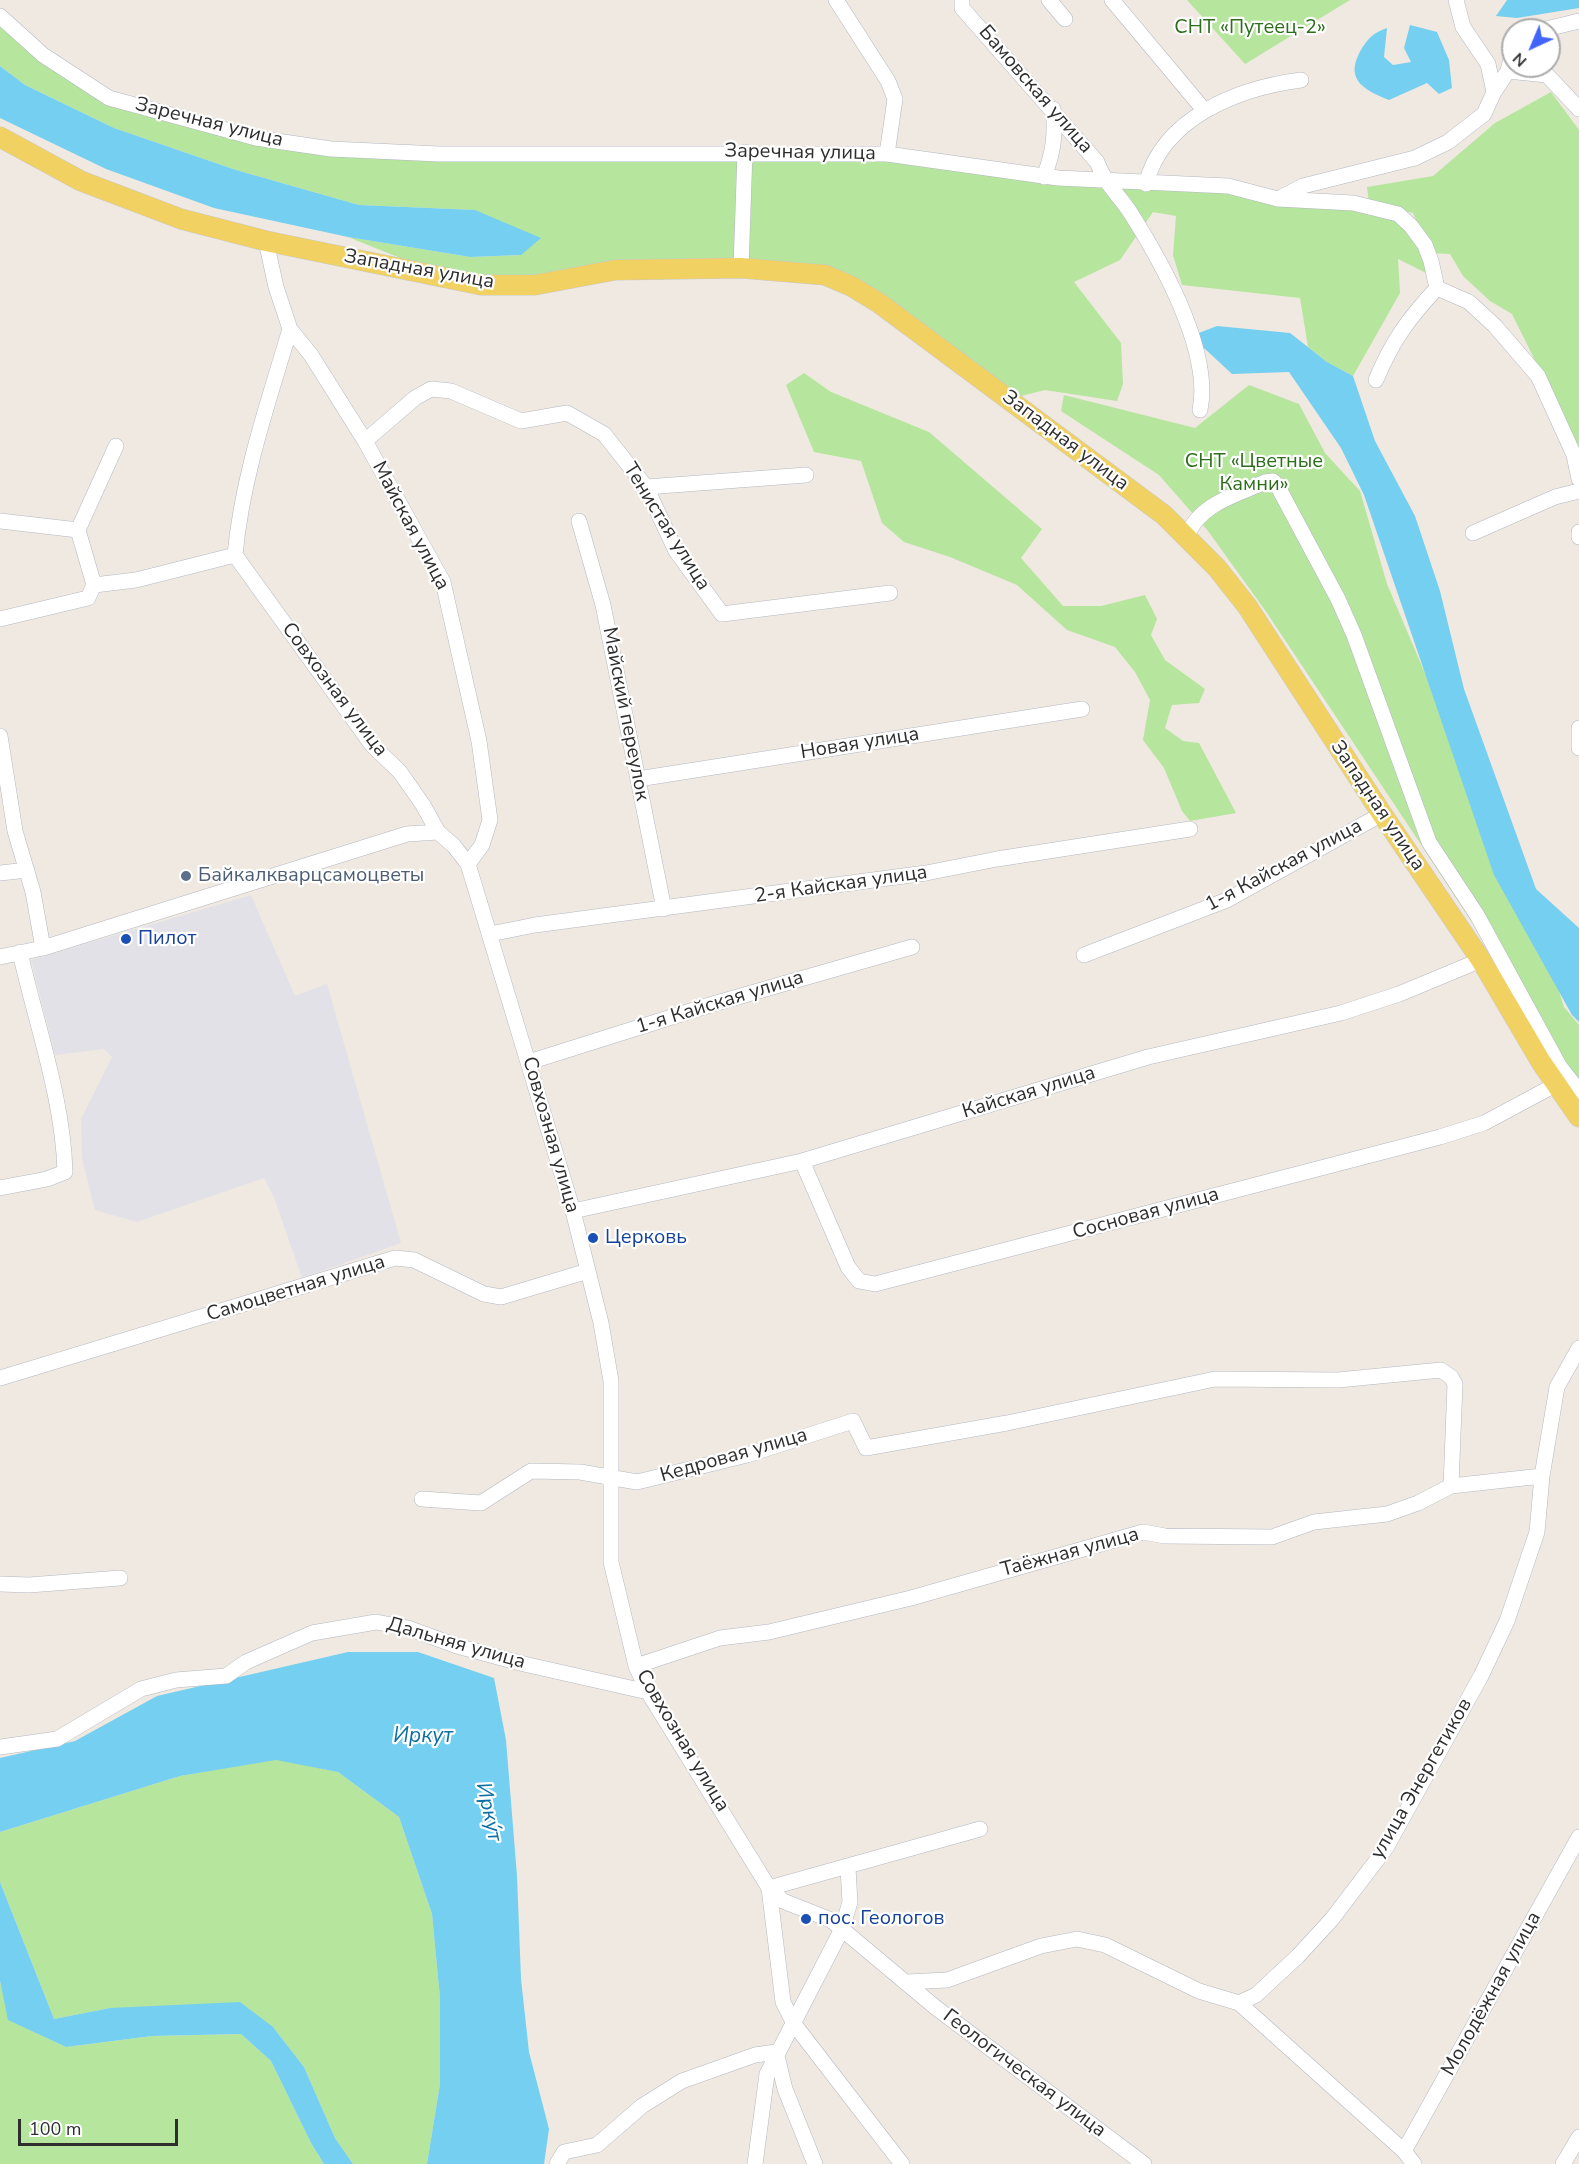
<!DOCTYPE html>
<meta charset="utf-8">
<style>
body{margin:0}
#map{position:relative;width:1579px;height:2164px;overflow:hidden;background:#efe9e1;font-family:"Nunito Sans",sans-serif}
canvas{display:block}
.north{position:absolute;left:1501px;top:18px;width:60px;height:60px;box-sizing:border-box;background:#fff;border:2px solid #ababab;border-radius:50%;rotate:224deg;font-size:16px;font-weight:700;line-height:24px;text-align:center;color:#2e2e2e}
.north::after{content:'';display:block;margin:auto;width:21px;height:27px;background:#4264fb;clip-path:polygon(50% 0,100% 100%,50% 72%,0 100%)}
.scale{position:absolute;left:18px;top:2119px;width:160px;height:27px;box-sizing:border-box;border:3px solid #2e2e2e;border-top:0;padding-left:8px;font-size:18px;line-height:21px;white-space:nowrap;color:#2e2e2e;-webkit-text-stroke:4px #fff;paint-order:stroke}
</style>
<div id="map">
<canvas width="1579" height="2164"></canvas>
<div class="north">N</div>
<div class="scale">100 m</div>
</div>
<script>
const context = document.querySelector('canvas').getContext('2d');
context.lineJoin = 'round';
function fillPath(path, color) { context.fillStyle = color; context.fill(path, 'evenodd'); }
function trace(path, color, width, dash) { context.strokeStyle = color; context.lineWidth = width; context.lineCap = dash ? 'butt' : 'round'; context.setLineDash(dash || []); context.stroke(path); }
function write(font, color, halo, rows, align = 'center') {
  context.font = font + ' "Nunito Sans",sans-serif'; context.lineWidth = 4.5; context.setLineDash([]); context.textBaseline = 'middle'; context.strokeStyle = halo; context.fillStyle = color; for (const [text, x, y, turn = 0] of rows) {
    context.save(); context.translate(x, y); context.rotate((+turn || 0) * Math.PI / 180); context.textAlign = isNaN(turn) ? turn : align; if (halo) context.strokeText(text, 0, 0); context.fillText(text, 0, 0); context.restore();
  }
}
fillPath(new Path2D(`
 M251,895L295,996L327,984L401,1243L302,1278L275,1200L264,1178L137,1222L95,1210L82,1158L81,1119L112,1057L104,1049L55,1055L31,960Z`), '#e3e1e8');
fillPath(new Path2D(`
 M1187,0H1350L1245,64Z
 M0,16L109,98L331,149L887,154L1353,203L1411,226L1434,277L1398,259L1400,293L1353,376L1327,362L1308,347L1300,298L1182,285L1173,255L1176,216L1153,212L1120,260L1074,282L1121,343L1123,384L1117,401L1045,390L1009,399L825,275H591L452,279L348,237L470,257L521,255L475,210L359,205L236,170L114,128L25,85L0,66Z
 M1551,92L1579,130V449L1512,314L1490,301L1463,276L1450,254L1431,253L1413,213L1369,203L1367,187L1433,176L1495,123Z
 M804,373L831,392L929,432L1042,529L1021,558L1063,606H1101L1145,595L1157,619L1151,635L1165,660L1205,689L1199,703L1172,705L1165,728L1183,741L1199,743L1236,813L1190,821L1182,811L1164,768L1143,740L1150,700L1135,672L1115,647L1067,630L1017,585L950,557L904,542L882,523L861,461L814,452L786,385Z
 M1249,385L1299,404L1325,453L1360,491L1387,584L1555,979L1564,1007L1579,1025V1095L1503,969L1414,834L1267,613L1208,531L1159,475L1061,411L1064,395L1195,428Z
 M276,1759L338,1772L399,1817L432,1914L440,1998V2084L427,2164H353L335,2138L304,2067L273,2027L110,2008L54,2019L0,1882V1832L180,1776Z
 M0,1981L9,2020L66,2047L152,2036L241,2034L271,2061L311,2143L324,2164H0Z`), '#b6e59e');
fillPath(new Path2D(`
 M1507,0H1579V8L1517,18L1496,16Z
 M1410,25L1437,32L1449,60L1452,88L1439,94L1427,83L1389,100C1361,89 1344,78 1362,48C1370,36 1374,33 1387,28L1384,57L1393,65L1411,62L1404,48Z
 M0,66L25,85L114,128L236,170L359,205L475,210L541,238L521,255L470,257L348,237L214,208L106,169L0,118Z
 M1217,326L1290,333L1327,362L1353,376L1375,441L1415,516L1440,591L1464,689L1536,889L1579,928V1022L1572,1015L1494,875L1364,495L1341,448L1289,372L1232,374L1191,336Z
 M348,1652H418L494,1678L506,1740L517,1876L521,1979L529,2052L549,2129L544,2164H427L440,2084V1998L432,1914L399,1817L338,1772L276,1760L180,1776L0,1832V1758L75,1741L157,1696Z
 M0,1882L54,2019L110,2008L240,2002L273,2027L304,2067L335,2138L353,2164H324L311,2143L271,2061L241,2034L152,2036L66,2047L8,2020L0,1981Z`), '#75cff0');
const minor = new Path2D(`
 M836,0L888,81L895,99L887,154
 M962,0V8L1097,162C1105,184 1118,194 1130,212C1161,261 1212,351 1200,410
 M1049,0L1065,19
 M1112,0L1204,110
 M0,16L43,55L109,98L256,138L331,149L439,154H887L1058,178L1228,186L1278,199L1353,203L1398,214L1411,226L1425,245L1431,261L1437,288C1409,318 1392,341 1376,380
 M1542,30L1579,21
 M1508,71L1513,50
 M1494,92L1508,71L1547,75L1579,109
 M1044,177C1053,153 1056,135 1053,109
 M1146,184C1163,117 1239,88 1301,80
 M1278,199L1303,186L1415,158L1448,142L1484,114L1494,92L1488,64L1463,27L1456,0
 M266,241L276,287L290,329L311,355L365,441L443,582L479,741L490,820L482,845L468,864
 M741,268L745,152
 M1437,288L1469,302L1495,326L1538,376L1574,455L1579,479
 M290,329C268,403 242,478 235,555L372,745L400,772L423,805L438,832L454,846L468,864L573,1211L601,1323L611,1381V1562L636,1666L648,1692L769,1888L783,2002L794,2024L902,2164
 M365,441L415,398L431,389L451,391L521,421L567,413L604,434L646,487L676,551L722,614L890,593
 M646,487L806,475
 M0,521L78,530L94,585L136,580L235,555
 M579,521L603,605L664,909
 M78,530L116,446
 M1579,532V537
 M1473,533L1555,497L1579,491
 M1187,536C1199,504 1236,495 1265,482L1273,481L1277,485L1338,599L1354,635L1429,842L1477,915L1560,1067L1579,1091
 M0,619L88,598L94,585
 M1579,728V748
 M0,736L15,831L33,892L43,948
 M638,779L1082,709
 M0,873L27,870
 M490,934L535,925L926,873L997,859L1190,829
 M1084,955L1227,900L1382,814
 M0,957L43,948L407,834L438,832
 M529,1062L713,1004L912,947
 M802,1161L848,1267L859,1281L875,1284L1440,1137L1484,1123L1555,1085
 M0,1188L47,1179L65,1172C63,1098 36,1024 20,952
 M573,1211L802,1161L1148,1057L1341,1013L1399,994L1481,960
 M0,1378L395,1258L414,1260L484,1294L501,1297L588,1271
 M422,1499L481,1503L531,1471L580,1472L637,1482L747,1455L853,1421L866,1448L1007,1423L1215,1379L1338,1380L1441,1370L1451,1377L1455,1384L1451,1486
 M0,1584L29,1585L120,1578
 M636,1666L720,1638L769,1632L911,1598L1143,1532L1165,1536L1272,1537L1314,1522L1387,1514L1418,1503L1451,1486L1542,1476
 M0,1747L57,1739L141,1689L176,1680L226,1676L246,1662L312,1633L376,1622L408,1628L457,1646L524,1664L648,1692
 M769,1888L783,1901L831,1920L935,2007L1144,2164
 M769,1888L980,1829
 M907,1982L947,1980L1041,1946L1077,1939L1105,1945L1199,1991L1239,2003L1256,1995L1298,1956L1332,1919L1386,1848L1481,1676L1507,1621L1537,1532L1542,1476L1557,1387L1579,1348
 M1239,2003L1404,2151L1414,2164
 M1404,2151L1579,1837
 M557,2164L564,2152L597,2145L642,2106L682,2081L755,2055L776,2052L785,2089L815,2164
 M755,2164L767,2074L842,1929L850,1902L848,1868
 M1563,2164L1579,2137`);
const major = new Path2D(`
 M0,137L81,181L181,219L266,241L481,285H535L615,270L741,268L825,275L851,286L879,303L1164,515L1217,568L1247,606L1382,814L1481,960L1541,1062L1579,1117`);
trace(minor, '#b4b7c1', 16);
trace(major, '#c9c9c9', 21);
trace(minor, '#fff', 15);
trace(major, '#f2d163', 20);
for (const [x, y, r, color] of [
 [186,876,6,"#5c6f8a"],
 [126,939,6,"#1a4fb4"],
 [593,1238,6,"#1a4fb4"],
 [806,1919,6,"#1a4fb4"]
]) { const dot = new Path2D(); dot.arc(x, y, r, 0, 2 * Math.PI); context.fillStyle = color; context.fill(dot); trace(dot, '#fff', 2); }
write('20px', '#2c6e1b', '#fff', [
 ["СНТ «Путеец-2»",1250,28],
 ["СНТ «Цветные",1254,462],
 ["Камни»",1254,485]
]);
write('20px', '#2e2e2e', '#fff', [
 ["Бамовская улица",1035,90,49],
 ["Заречная улица",209,123,14],
 ["Заречная улица",800,153,1],
 ["Западная улица",419,270,10],
 ["Западная улица",1065,441,37],
 ["Майская улица",410,526,62],
 ["Тенистая улица",666,527,58],
 ["Совхозная улица",334,690,53],
 ["Майский переулок",625,714,79],
 ["Новая улица",860,744,-9],
 ["Западная улица",1377,806,56],
 ["1-я Кайская улица",1284,866,-28],
 ["2-я Кайская улица",841,885,-8],
 ["1-я Кайская улица",720,1003,-17],
 ["Кайская улица",1029,1093,-17],
 ["Совхозная улица",550,1135,74],
 ["Сосновая улица",1146,1214,-15],
 ["Самоцветная улица",296,1289,-17],
 ["Кедровая улица",734,1456,-16],
 ["Таёжная улица",1070,1553,-15],
 ["Дальняя улица",456,1644,16],
 ["Совхозная улица",682,1741,59],
 ["улица Энергетиков",1422,1779,-60],
 ["Молодёжная улица",1492,1994,-61],
 ["Геологическая улица",1024,2074,37]
]);
write('20px', '#4e5e75', '#fff', [
 ["Байкалкварцсамоцветы",198,876]
], 'left');
write('20px', '#164399', '#fff', [
 ["Пилот",138,939],
 ["Церковь",605,1238],
 ["пос. Геологов",818,1919]
], 'left');
write('italic 21px', '#0d6fa3', '#fff', [
 ["Иркут",423,1737],
 ["Ирку́т",488,1812,78]
]);
</script>
